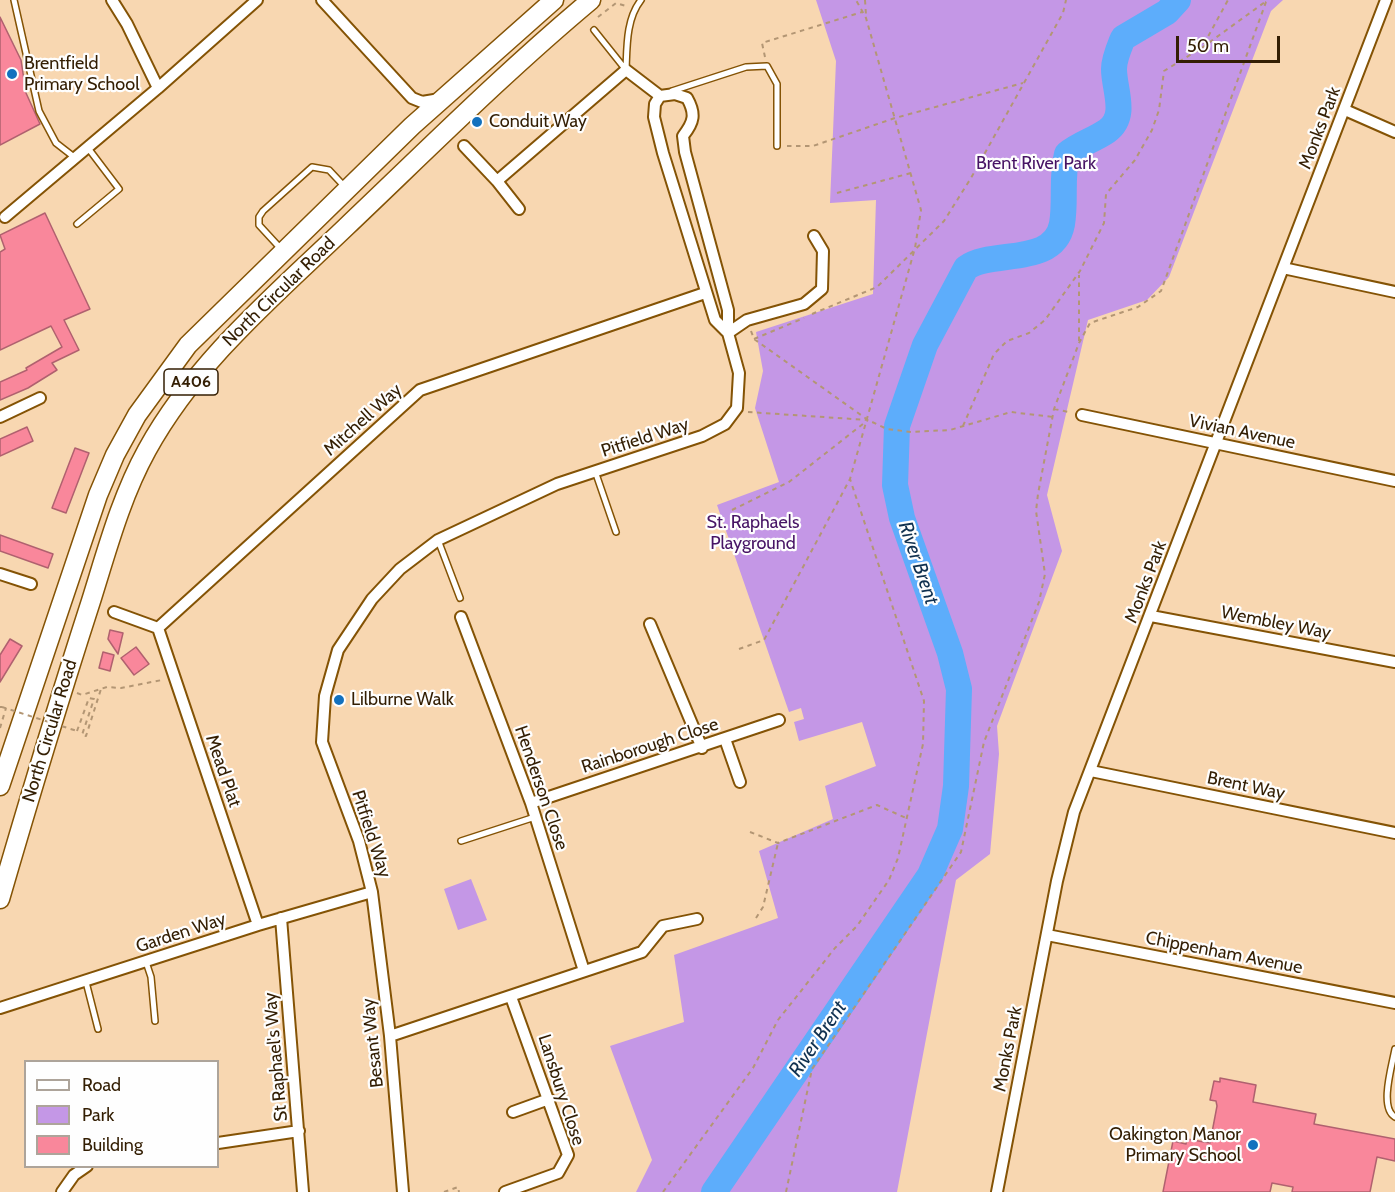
<!DOCTYPE html>
<style>
body{margin:0}
#map{position:relative;width:1395px;height:1192px;overflow:hidden;background:#f8d7b1;font-family:Cabin,sans-serif}
canvas{display:block}
.legend{position:absolute;left:24px;top:1060px;width:195px;height:108px;box-sizing:border-box;background:#fefefe;border:2px solid #ada49a;margin:0;padding:8px 10px;list-style:none;font-size:18px;color:#331e03}
.legend li{display:flex;align-items:center;gap:12px;height:30px}
.legend b{width:30px;border:2px solid #ada49a}
.scale{position:absolute;left:1176px;top:36px;width:104px;height:27px;box-sizing:border-box;border:3px solid #331e03;border-top:0;padding-left:8px;font-size:18px;line-height:21px;white-space:nowrap;color:#331e03;-webkit-text-stroke:4px #fefefe;paint-order:stroke}
</style>
<div id="map">
<canvas width="1395" height="1192"></canvas>
<ul class="legend">
<li><b style="height:8px;background:#fff"></b>Road</li>
<li><b style="height:16px;background:#c497e6"></b>Park</li>
<li><b style="height:16px;background:#f9879b"></b>Building</li>
</ul>
<div class="scale">50 m</div>
</div>
<script>
const context = document.querySelector('canvas').getContext('2d');
context.lineJoin = 'round';
function fillPath(path, color) { context.fillStyle = color; context.fill(path, 'evenodd'); }
function trace(path, color, width, dash) { context.strokeStyle = color; context.lineWidth = width; context.lineCap = dash ? 'butt' : 'round'; context.setLineDash(dash || []); context.stroke(path); }
function write(font, color, halo, rows, align = 'center') {
  context.font = font + ' Cabin,sans-serif'; context.lineWidth = 4.5; context.setLineDash([]); context.textBaseline = 'middle'; context.strokeStyle = halo; context.fillStyle = color; for (const [text, x, y, turn = 0] of rows) {
    context.save(); context.translate(x, y); context.rotate((+turn || 0) * Math.PI / 180); context.textAlign = isNaN(turn) ? turn : align; if (halo) context.strokeText(text, 0, 0); context.fillText(text, 0, 0); context.restore();
  }
}
fillPath(new Path2D(`
 M816,0H1283L1271,11L1169,277L1147,300L1088,320L1047,495L1062,551L997,726L999,754L990,854L956,880L897,1192H636L652,1160L610,1046L684,1022L674,955L778,918L759,851L833,819L825,786L876,766L862,722L799,741L794,722L804,719L801,708L789,712L717,505L779,482L755,408L763,371L756,332L873,294L876,200L830,203L836,61Z
 M471,879L487,920L458,930L444,889Z`), '#c497e6');
trace(new Path2D(`
 M714,1192L930,875L950,829L956,786L959,689L950,653L902,518L895,485L897,426L925,345L966,268C992,249 1054,267 1062,224C1066,201 1061,177 1067,154C1079,144 1094,140 1107,131C1128,116 1114,90 1114,69C1114,59 1119,48 1123,38L1167,12L1178,0`), '#5dadfb', 26);
const building = new Path2D(`
 M0,17L21,60L26,93L40,124L0,145Z
 M45,213L90,309L64,320L79,350L52,363L57,370L28,388L0,400V382L27,370L26,368L62,347L51,326L0,350V252L5,249L0,235Z
 M27,427L33,441L0,456V439Z
 M75,448L89,453L66,513L52,508Z
 M0,535L53,554L48,568L0,551Z
 M110,630L123,633L118,654L108,639Z
 M10,639L22,646L0,682V655Z
 M136,647L149,664L134,675L121,658Z
 M103,652L114,655L110,671L99,668Z
 M1220,1078L1256,1085L1253,1102L1316,1114L1314,1124L1395,1139V1161L1377,1157L1370,1192H1292L1293,1187L1272,1183L1270,1192H1163L1173,1141L1186,1144L1187,1139L1210,1143L1217,1106L1216,1101L1210,1100L1214,1081L1220,1082Z`);
fillPath(building, '#f9879b');
trace(building, '#b0616f', 1.5);
const service = new Path2D(`
 M14,0L39,111L56,143L74,157
 M594,30L626,70
 M626,70C627,47 626,19 641,0
 M672,91L746,67L767,66L777,84V146
 M77,224L119,189L88,148
 M282,250L259,225V217L263,211L312,167L329,170L344,186
 M595,471L616,532
 M438,540L460,598
 M461,841L535,817
 M146,962L151,977L155,1021
 M86,982L98,1029
 M1395,1049C1392,1066 1379,1108 1395,1117`);
const minor = new Path2D(`
 M112,0L127,24L158,88
 M322,0L412,98L422,102L440,99
 M1345,110L1395,132
 M464,146L497,181L519,209
 M497,181L626,70L660,96
 M5,217L158,88L257,0
 M1283,268L1395,292
 M728,333L747,320L804,304L822,289L823,251L814,236
 M1082,415L1395,481
 M0,417L40,398
 M0,574L31,584
 M114,612L158,628
 M1151,616L1395,662
 M461,617L531,803L584,971
 M650,624L702,748
 M158,628L420,390L705,293
 M158,628L258,925
 M725,739L740,782
 M1091,771L1395,833
 M531,803L779,720
 M281,918L303,1192
 M1047,935L1395,1003
 M0,1008L258,925L372,892
 M390,1036L642,952L663,926L697,919
 M513,1112L549,1099
 M218,1143L299,1131
 M62,1192L74,1175L87,1166
 M403,1192L390,1036L372,892L359,841L322,742L325,696L338,650L372,599L400,569L438,540L557,484L702,436L725,424L737,408L739,373L728,333L715,320L663,153L654,117L655,104L660,96L675,94L687,98C696,114 694,122 683,136L685,152L728,310V333
 M505,1192L558,1173L568,1155L511,997
 M997,1192L1057,881L1074,812L1386,0`);
const trunk = new Path2D(`
 M0,786L98,495L115,455L137,415L188,345L412,126L554,0
 M0,899C29,799 59,700 91,601C107,550 121,497 147,450C196,361 274,296 346,227C427,150 506,71 591,0`);
trace(service, '#845305', 8);
trace(minor, '#845305', 14);
trace(trunk, '#845305', 21);
trace(new Path2D(`
 M865,0L866,15
 M598,17L616,3L626,6
 M1204,44L1228,0
 M765,57L762,43L862,12
 M787,146H813L895,118L1023,83
 M837,193L911,173
 M812,314L877,287L944,221L971,178L1063,13L1066,0
 M751,331L754,339L868,420L887,429L911,432L950,430L1011,412L1053,417
 M754,339L804,318
 M1079,341V275
 M1054,409L1069,412
 M748,412L868,420
 M963,426L994,354L1007,341L1029,333L1045,320L1080,271L1104,223L1106,194L1135,160L1152,130L1159,110L1164,71L1203,47L1265,2
 M732,510L789,482L868,420
 M739,649L764,640L850,479L915,248L921,210L866,18L856,0
 M77,693L82,695L107,687L121,688L162,680
 M0,707H2
 M0,728L6,708
 M77,731L89,698L94,699L82,735L86,736L101,689
 M750,832L778,843L877,805L906,818
 M756,918L763,907L778,843
 M444,1192L458,1187L459,1192
 M663,1192L753,1068L778,1020L835,948L857,926L889,880L898,858L923,744L924,701L850,479
 M786,1192L812,1069L961,852L984,742L1039,602L1045,574L1036,511L1038,494L1054,409L1079,343L1090,323L1138,307L1161,291L1266,2L1269,0`), '#b39674', 2, [4.5, 4.5]);
trace(service, '#fff', 5);
trace(minor, '#fff', 10);
trace(trunk, '#fff', 18);
trace(new Path2D(`
 M2,707L77,731`), '#b39674', 2, [4.5, 4.5]);
for (const [x, y, r, color] of [
 [12,74,6,"#1371be"],
 [477,122,6,"#1371be"],
 [339,700,6,"#1371be"],
 [1253,1145,6,"#1371be"]
]) { const dot = new Path2D(); dot.arc(x, y, r, 0, 2 * Math.PI); context.fillStyle = color; context.fill(dot); trace(dot, '#fefefe', 2); }
for (const [x, y, w] of [
 [191,382,54]
]) { const box = new Path2D(); box.roundRect(x - w / 2, y - 13, w, 26, 4.5); context.fillStyle = '#fefefe'; context.fill(box); trace(box, '#331e03', 1.5); }
write('bold 16px', '#331e03', null, [
 ["A406",191,382]
]);
write('18px', '#331e03', '#fefefe', [
 ["Brentfield",24,64],
 ["Primary School",24,85],
 ["Conduit Way",489,122],
 ["Lilburne Walk",351,700],
 ["Oakington Manor",1241,1135,"right"],
 ["Primary School",1241,1156,"right"]
], 'left');
write('18px', '#331e03', '#fefefe', [
 ["Monks Park",1320,128,-69],
 ["North Circular Road",279,292,-44],
 ["Mitchell Way",363,420,-42],
 ["Vivian Avenue",1242,432,12],
 ["Pitfield Way",645,438,-18],
 ["Monks Park",1146,582,-69],
 ["Wembley Way",1276,623,11],
 ["North Circular Road",50,731,-73],
 ["Rainborough Close",650,746,-18],
 ["Mead Plat",223,771,71],
 ["Brent Way",1246,786,12],
 ["Henderson Close",541,788,71],
 ["Pitfield Way",371,834,72],
 ["Garden Way",181,933,-18],
 ["Chippenham Avenue",1224,953,11],
 ["Besant Way",373,1043,-96],
 ["Monks Park",1008,1049,-79],
 ["St Raphael's Way",276,1057,-95],
 ["Lansbury Close",561,1090,72]
]);
write('18px', '#471465', '#fefefe', [
 ["Brent River Park",1036,164],
 ["St. Raphaels",753,523],
 ["Playground",753,544]
]);
write('italic 20px', '#103150', '#fefefe', [
 ["River Brent",918,563,71],
 ["River Brent",818,1039,-56]
]);
</script>
